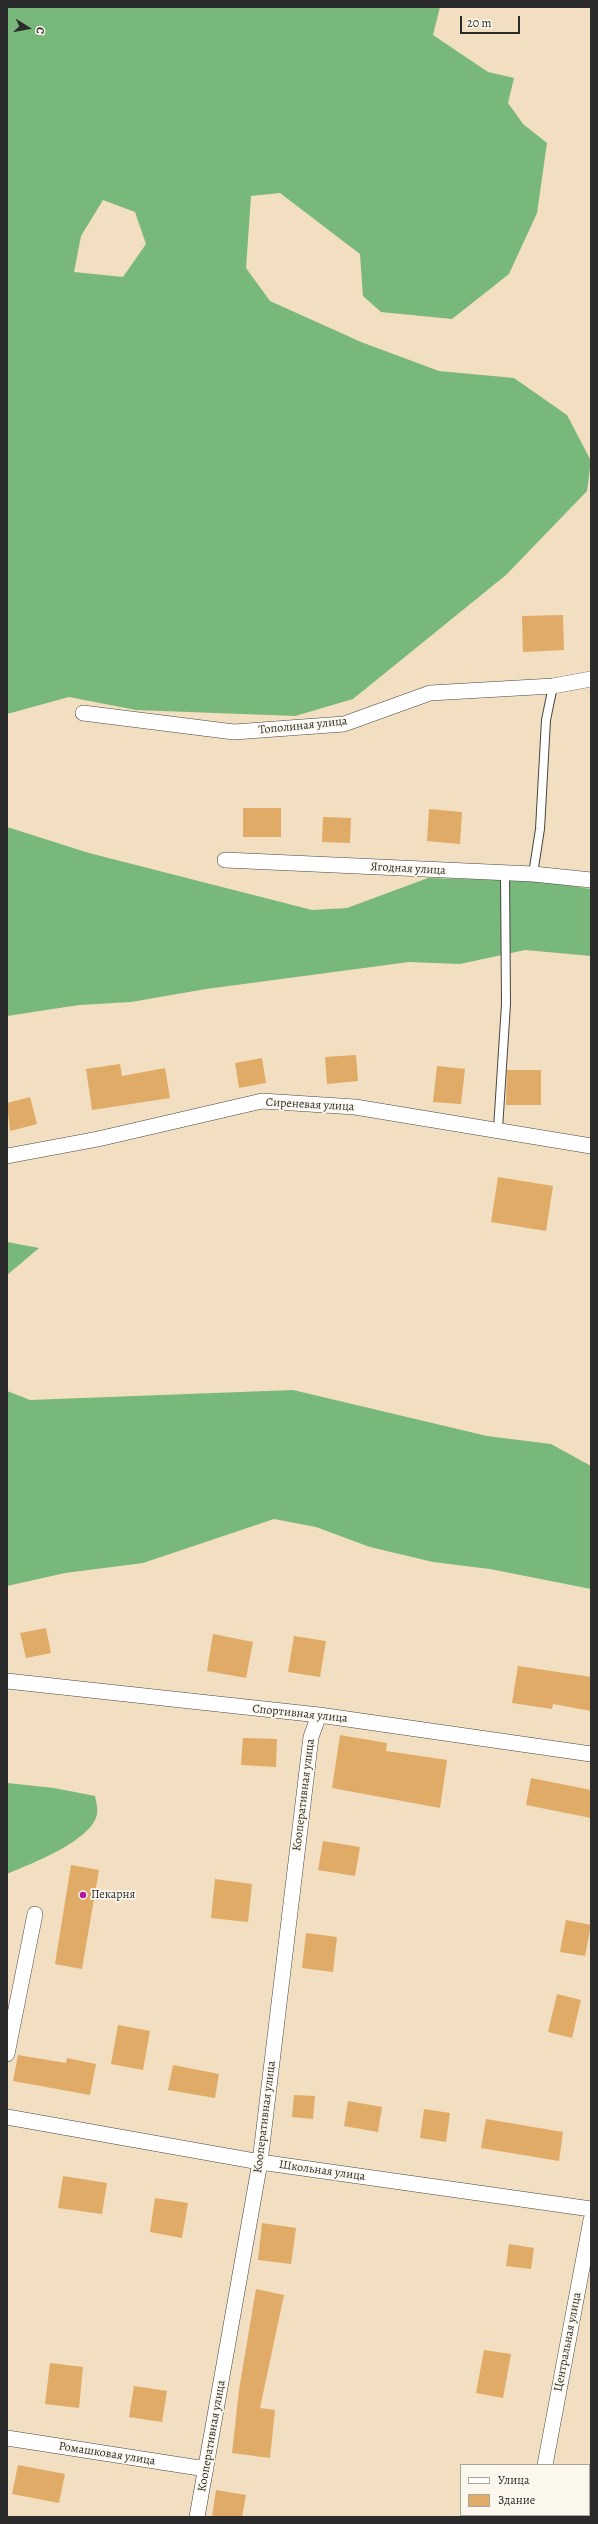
<!DOCTYPE html>
<meta charset="utf-8">
<style>
body{margin:0}
#map{position:relative;width:598px;height:2524px;overflow:hidden;background:#f2dec0;font-family:Alegreya,serif}
canvas{display:block}
.frame{position:absolute;inset:0;border:8px solid #2b2b2b;pointer-events:none}
.legend{position:absolute;left:460px;top:2464px;width:130px;height:52px;box-sizing:border-box;background:#fbf7ec;border:1px solid #a8a59f;margin:0;padding:5px 7px;list-style:none;font-size:12px;color:#2b2b2b}
.legend li{display:flex;align-items:center;gap:8px;height:20px}
.legend b{width:20px;border:1px solid #a8a59f}
.north{position:absolute;left:8px;top:8px;width:40px;height:40px;-webkit-text-stroke:3px #fbf7ec;paint-order:stroke;rotate:101deg;font-size:11px;font-weight:700;line-height:16px;text-align:center;color:#2b2b2b}
.north::after{content:'';display:block;margin:auto;width:14px;height:18px;background:#2b2b2b;clip-path:polygon(50% 0,100% 100%,50% 72%,0 100%)}
.scale{position:absolute;left:460px;top:16px;width:60px;height:18px;box-sizing:border-box;border:2px solid #2b2b2b;border-top:0;padding-left:5px;font-size:12px;line-height:14px;white-space:nowrap;color:#2b2b2b;-webkit-text-stroke:3px #fbf7ec;paint-order:stroke}
</style>
<div id="map">
<canvas width="598" height="2524"></canvas>
<div class="frame"></div>
<ul class="legend">
<li><b style="height:5px;background:#fff"></b>Улица</li>
<li><b style="height:11px;background:#e0ab67"></b>Здание</li>
</ul>
<div class="north">С</div>
<div class="scale">20 m</div>
</div>
<script>
const context = document.querySelector('canvas').getContext('2d');
context.lineJoin = 'round';
function fillPath(path, color) { context.fillStyle = color; context.fill(path, 'evenodd'); }
function trace(path, color, width, dash) { context.strokeStyle = color; context.lineWidth = width; context.lineCap = dash ? 'butt' : 'round'; context.setLineDash(dash || []); context.stroke(path); }
function write(font, color, halo, rows, align = 'center') {
  context.font = font + ' Alegreya,serif'; context.lineWidth = 3.5; context.setLineDash([]); context.textBaseline = 'middle'; context.strokeStyle = halo; context.fillStyle = color; for (const [text, x, y, turn = 0] of rows) {
    context.save(); context.translate(x, y); context.rotate((+turn || 0) * Math.PI / 180); context.textAlign = isNaN(turn) ? turn : align; if (halo) context.strokeText(text, 0, 0); context.fillText(text, 0, 0); context.restore();
  }
}
fillPath(new Path2D(`
 M7,7H440L433,35L488,72L514,78L508,103L523,124L547,143L537,213L509,274L452,319L381,312L363,296L360,254L280,193L251,196L246,268L270,301L361,342L439,371L514,378L567,415L591,461L587,491L506,575L353,699L295,716L136,710L69,697L7,714ZM103,200L135,212L146,244L123,277L74,272L81,236Z
 M7,827L89,853L312,910L347,908L428,878L542,881L591,889V956L525,950L460,964L409,962L206,989L131,1002L79,1005L7,1016Z
 M7,1242L39,1248L7,1275Z
 M293,1390L487,1436L551,1444L591,1466V1589L490,1569L433,1562L370,1547L316,1527L274,1519L143,1563L65,1573L7,1586V1391L30,1400Z
 M7,1783L54,1788L95,1796C96,1801 98,1809 97,1814C92,1841 30,1864 7,1874Z`), '#78b87a');
fillPath(new Path2D(`
 M563,615L564,650L523,652L522,616Z
 M243,808H281V837H243Z
 M429,809L462,812L460,844L427,841Z
 M323,817L351,818L350,843L322,842Z
 M356,1055L358,1081L327,1084L325,1057Z
 M262,1058L266,1083L239,1088L235,1063Z
 M120,1064L122,1076L165,1068L170,1098L92,1110L86,1069Z
 M437,1066L465,1069L461,1104L433,1102Z
 M507,1070H541V1105H506Z
 M30,1097L37,1124L10,1131L7,1103Z
 M498,1177L553,1186L546,1231L491,1222Z
 M46,1628L51,1653L26,1658L20,1633Z
 M213,1634L253,1642L246,1678L207,1671Z
 M294,1636L326,1641L320,1677L288,1672Z
 M518,1666L591,1677V1711L553,1704L552,1709L512,1703Z
 M340,1735L387,1743L386,1751L447,1760L440,1808L332,1788Z
 M243,1738L277,1739L276,1767L241,1765Z
 M531,1778L591,1790V1818L526,1805Z
 M323,1841L360,1847L355,1876L318,1870Z
 M71,1865L99,1870L82,1969L55,1964Z
 M215,1879L252,1884L248,1922L211,1918Z
 M566,1920L591,1925L585,1956L560,1952Z
 M306,1933L337,1937L333,1972L302,1968Z
 M557,1994L581,2000L572,2038L548,2032Z
 M118,2025L150,2031L143,2070L111,2064Z
 M18,2055L66,2063L67,2058L96,2064L90,2095L13,2081Z
 M173,2065L219,2074L215,2098L168,2090Z
 M294,2095L315,2096L313,2119L292,2117Z
 M348,2101L382,2107L378,2132L344,2126Z
 M424,2109L450,2113L446,2142L420,2138Z
 M486,2119L563,2132L559,2161L481,2148Z
 M63,2176L107,2183L102,2214L58,2208Z
 M155,2198L188,2203L182,2238L150,2232Z
 M262,2223L296,2228L291,2264L258,2260Z
 M509,2244L534,2248L531,2269L506,2266Z
 M256,2289L284,2295L260,2408L275,2410L270,2458L232,2453L239,2390Z
 M484,2350L511,2354L503,2398L476,2393Z
 M50,2363L83,2367L79,2408L45,2404Z
 M134,2386L167,2391L162,2422L129,2417Z
 M18,2465L65,2474L59,2503L12,2494Z
 M216,2490L246,2495L242,2517H212Z`), '#e0ab67');
const service = new Path2D(`
 M533,874L540,829L546,720L553,686
 M498,1129L506,1004L505,873`);
const minor = new Path2D(`
 M83,713L234,732L344,724L430,693L553,686L591,679
 M225,860L533,874L591,880
 M7,1156L98,1139L262,1101L355,1107L591,1146
 M7,1681L319,1715L591,1754
 M7,2054L35,1914
 M7,2117L260,2162L591,2209
 M7,2438L206,2469
 M545,2465L591,2220
 M578,2515L588,2517
 M197,2517L260,2162L311,1737L319,1715
 M536,2517V2515`);
trace(service, '#494641', 10);
trace(minor, '#494641', 16);
trace(service, '#fff', 8);
trace(minor, '#fff', 15);
for (const [x, y, r, color] of [
 [83,1895,4,"#b5179e"]
]) { const dot = new Path2D(); dot.arc(x, y, r, 0, 2 * Math.PI); context.fillStyle = color; context.fill(dot); trace(dot, '#fbf7ec', 1.5); }
write('12px', '#2b2b2b', '#fbf7ec', [
 ["Тополиная улица",303,726,-6],
 ["Ягодная улица",408,869,3],
 ["Сиреневая улица",310,1105,3],
 ["Спортивная улица",300,1714,6],
 ["Кооперативная улица",304,1795,-83],
 ["Кооперативная улица",265,2117,-83],
 ["Школьная улица",322,2171,8],
 ["Центральная улица",568,2342,-79],
 ["Кооперативная улица",212,2436,-80],
 ["Ромашковая улица",107,2454,9]
]);
write('12px', '#2b2b2b', '#fbf7ec', [
 ["Пекарня",91,1895]
], 'left');
</script>
